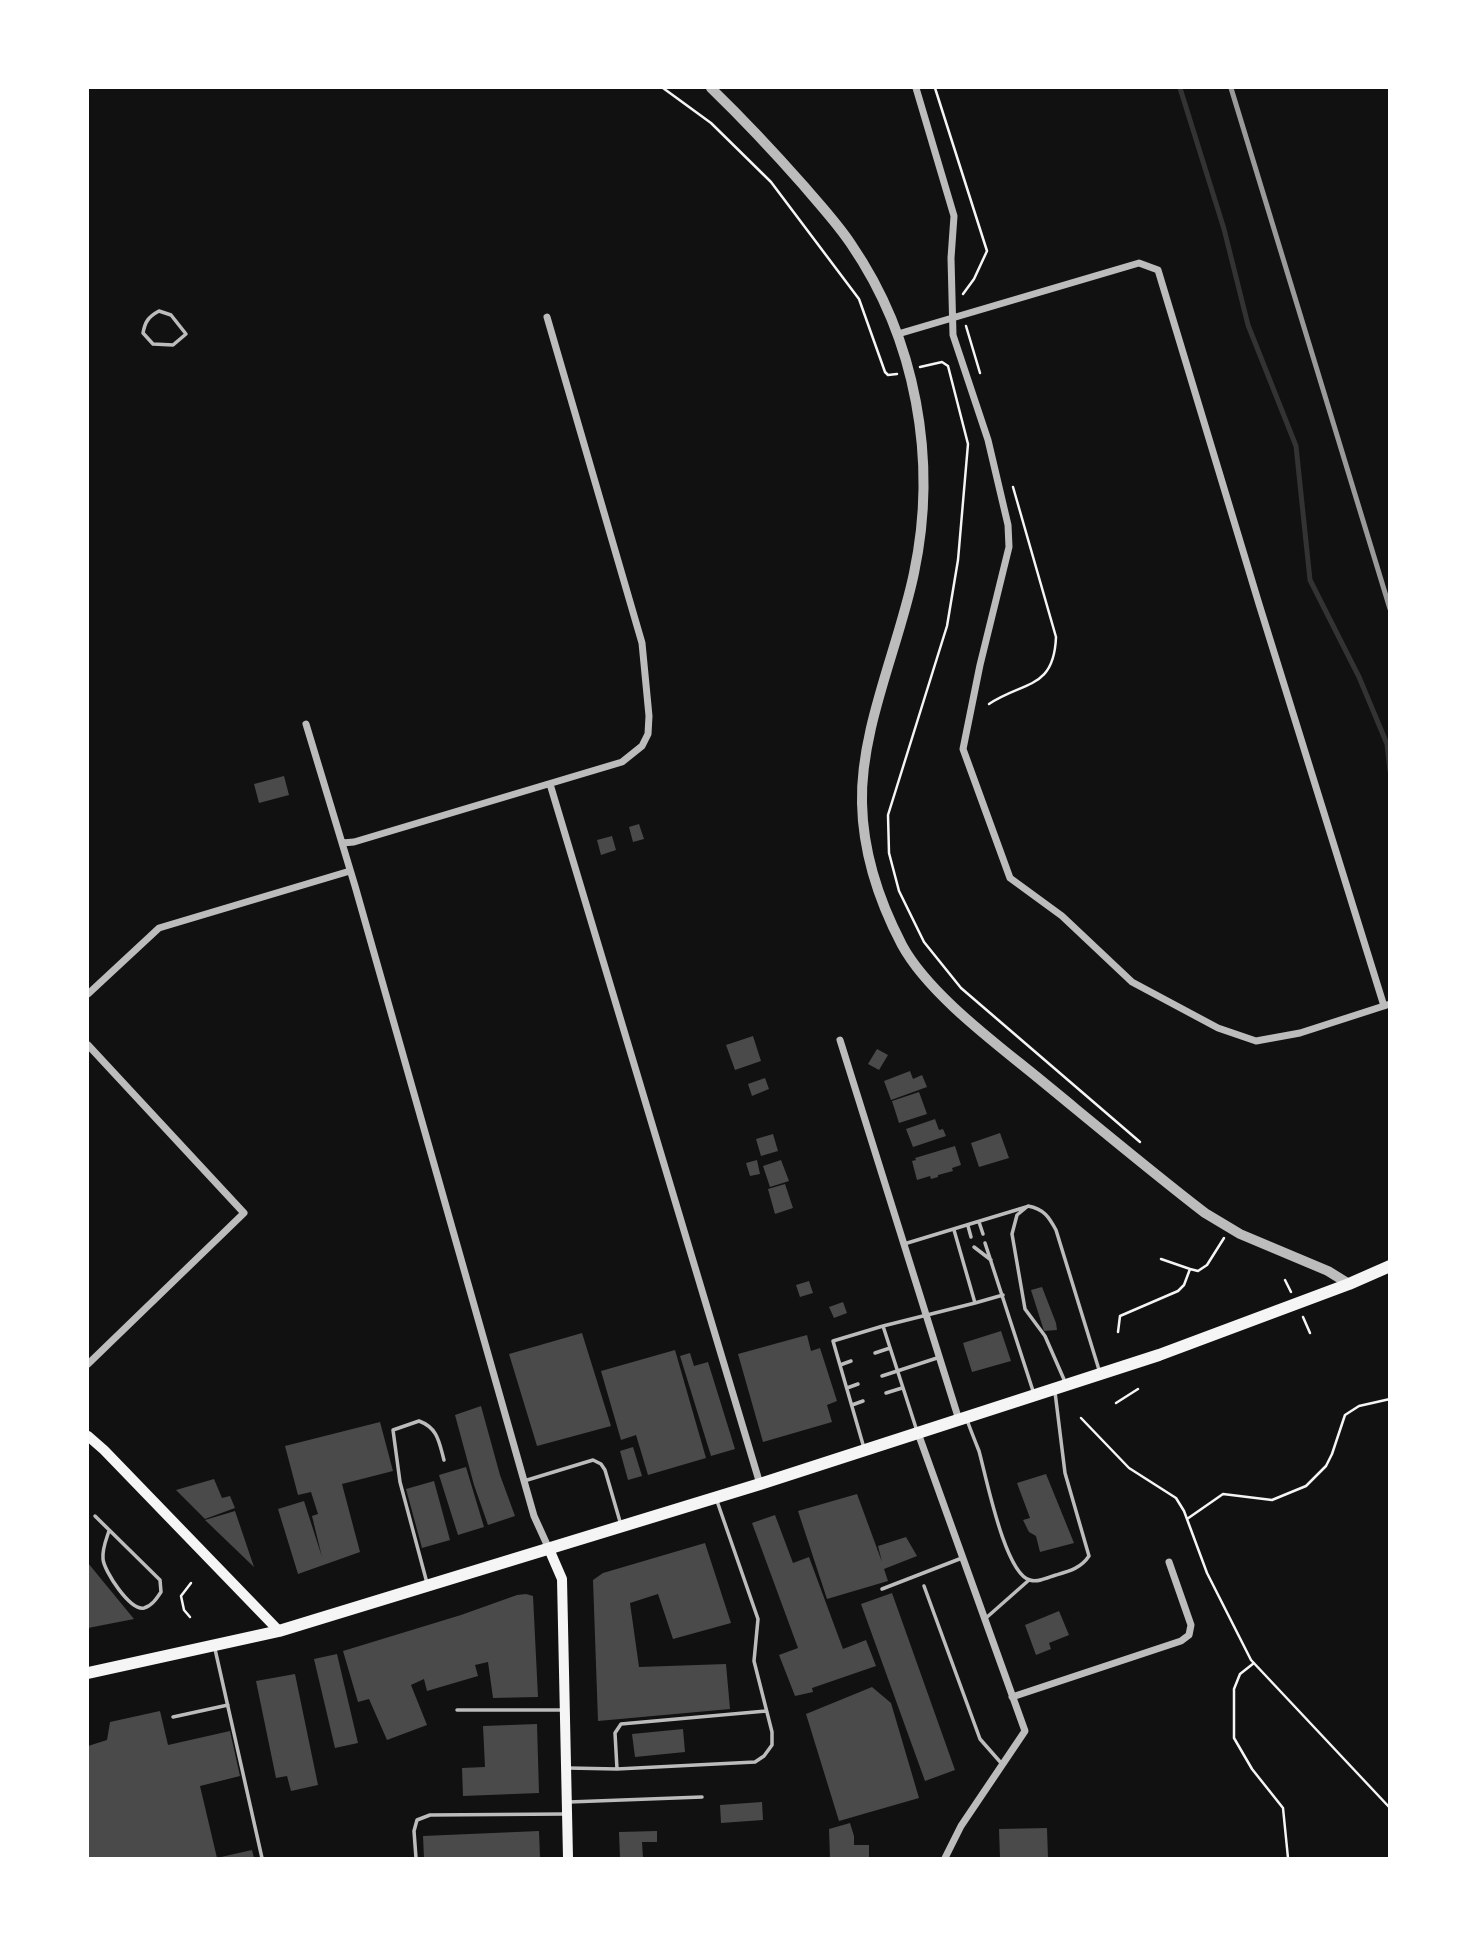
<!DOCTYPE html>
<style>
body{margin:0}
#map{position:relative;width:1477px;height:1946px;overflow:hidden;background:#111;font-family:"Open Sans",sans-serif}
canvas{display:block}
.frame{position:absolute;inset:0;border:89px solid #fff;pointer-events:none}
</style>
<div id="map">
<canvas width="1477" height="1946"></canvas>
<div class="frame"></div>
</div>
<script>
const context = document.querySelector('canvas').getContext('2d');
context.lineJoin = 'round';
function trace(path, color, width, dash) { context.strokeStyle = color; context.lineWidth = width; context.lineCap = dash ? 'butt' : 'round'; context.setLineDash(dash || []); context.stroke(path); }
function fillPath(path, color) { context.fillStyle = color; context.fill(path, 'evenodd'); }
trace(new Path2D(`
 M1180,88L1224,229L1248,325L1296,446L1310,580L1359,677L1387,744L1390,771`), '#333', 5);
fillPath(new Path2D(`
 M284,776L289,795L259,803L254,784Z
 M639,824L644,839L633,842L629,827Z
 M612,836L616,850L601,855L597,840Z
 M753,1036L761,1061L735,1070L726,1045Z
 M877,1049L888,1055L879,1070L868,1064Z
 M910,1071L913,1079L922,1075L927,1087L891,1100L884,1081Z
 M765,1078L769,1089L752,1096L748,1084Z
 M919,1092L927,1114L899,1123L892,1101Z
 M935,1119L939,1130L943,1129L946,1136L913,1147L906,1129Z
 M1000,1133L1009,1158L979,1167L971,1143Z
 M773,1134L778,1151L761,1156L756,1139Z
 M955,1146L961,1165L952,1168L953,1171L938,1175V1177L931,1179L930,1176L917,1180L912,1161L916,1160L915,1158Z
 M757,1160L760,1174L750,1176L746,1163Z
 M781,1160L789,1181L770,1187L763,1166Z
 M785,1184L793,1208L775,1214L768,1189Z
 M809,1281L813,1293L800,1297L796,1285Z
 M1042,1287L1056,1323L1057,1330L1044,1331L1031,1290Z
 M843,1302L847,1313L834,1318L829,1307Z
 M1001,1331L1011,1361L972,1372L963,1343Z
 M582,1333L611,1426L537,1446L509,1354Z
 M807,1335L811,1351L820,1348L837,1401L827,1405L832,1422L763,1442L738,1354Z
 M675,1350L706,1458L648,1475L636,1435L621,1440L601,1371Z
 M690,1353L694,1366L708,1362L735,1449L711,1456L680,1356Z
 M481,1406L500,1475L515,1516L488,1525L474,1485L455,1415Z
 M380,1422L393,1471L342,1484L360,1552L298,1574L278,1509L304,1501L322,1557L312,1516L318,1514L311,1492L298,1495L285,1446Z
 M633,1447L642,1476L628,1480L620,1451Z
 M466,1467L484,1527L458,1535L439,1475Z
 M1046,1474L1074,1543L1040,1552L1036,1536L1029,1532L1023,1520L1030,1518L1017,1483Z
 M214,1479L222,1498L230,1496L235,1508L205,1519L176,1490Z
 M434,1481L450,1540L422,1548L406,1489Z
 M857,1494L882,1562L878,1546L906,1537L917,1556L884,1569L888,1581L827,1599L798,1511Z
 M235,1511L254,1567L205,1520Z
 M775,1515L793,1563L809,1557L843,1649L866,1640L876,1666L812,1688L813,1692L795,1696L779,1655L798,1648L752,1523Z
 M705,1543L731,1623L673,1639L658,1594L630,1603L639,1667L726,1664L730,1709L598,1721L593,1580L603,1573Z
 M88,1563L134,1619L88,1628Z
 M892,1593L955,1770L925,1781L861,1604Z
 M526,1594L533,1596L538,1697L493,1698L488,1662L475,1665L478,1676L427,1691L424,1679L411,1685L427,1725L387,1740L369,1699L358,1702L343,1651L461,1615L517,1595Z
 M1059,1611L1069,1635L1049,1643L1051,1649L1036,1655L1025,1625Z
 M337,1654L358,1743L335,1748L314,1659Z
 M295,1674L318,1785L291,1791L287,1776L276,1778L256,1681Z
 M872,1687L891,1703L919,1798L839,1821L806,1714Z
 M160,1711L168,1745L230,1731L240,1776L200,1786L217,1858H88V1746L107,1740L110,1722Z
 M537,1724L539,1793L463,1796L462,1768L485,1767L483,1726Z
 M683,1729L685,1752L635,1757L632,1734Z
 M762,1802L763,1820L721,1823L720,1805Z
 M850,1823L854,1836V1845H869V1858H830L829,1829Z
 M1047,1828L1048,1858H1000L999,1829Z
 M539,1831L540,1858H424L423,1836Z
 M657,1831V1842H642L643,1858H620L619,1832Z
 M252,1850L254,1858H221V1857Z`), '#4a4a4a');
trace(new Path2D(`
 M663,88L711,123L771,182L859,299L885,372L888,375L897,374
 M935,88L987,251L974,279L963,294
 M966,326L980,373
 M920,367L942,362L948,366L968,444L958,560L947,626L888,815L889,853L899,891L924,942L961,988L1140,1142
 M989,704C1023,681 1054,690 1056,637L1013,487
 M1161,1259L1190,1269
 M1285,1280L1291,1292
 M1303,1317L1310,1333
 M1118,1332L1120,1316L1178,1291L1184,1285L1190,1269L1198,1271L1207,1265L1224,1238
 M1116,1403L1138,1389
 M1081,1418L1129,1468L1176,1498L1184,1511L1207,1573L1251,1660L1390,1808
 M1187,1519L1223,1494L1272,1500L1306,1486L1326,1466L1332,1454L1345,1415L1359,1406L1390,1399
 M190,1617L184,1610L181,1596L191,1583
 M1254,1663L1240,1674L1234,1689V1738L1252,1769L1283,1808L1288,1858`), '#f5f5f5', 2.5);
trace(new Path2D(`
 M159,311L171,315L186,334L173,345L153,344L143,333C145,322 148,317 159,311Z
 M979,1222L983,1234
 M968,1226L971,1237
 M985,1243L1034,1394
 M904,1244L1026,1207
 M974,1247L991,1260
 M975,1303L1003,1295
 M875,1353L890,1348
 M840,1365L851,1361
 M882,1376L937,1358
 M1066,1384L1045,1336L1025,1309L1012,1234L1017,1215L1028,1206C1044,1209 1049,1217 1056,1230L1100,1373
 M847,1388L858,1384
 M886,1393L902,1388
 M852,1405L863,1401
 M967,1420C971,1431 975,1441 979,1451C986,1476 1005,1574 1030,1580C1038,1583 1049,1577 1056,1575C1070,1571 1081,1568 1089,1556L1065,1473L1055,1392
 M917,1431L883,1326L975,1303L954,1230
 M864,1448L833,1341L883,1326
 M524,1481L593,1460L601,1464L605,1470L621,1525
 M95,1516L160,1580L161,1592C157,1598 152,1606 144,1608C130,1611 104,1571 103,1559C102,1549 106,1540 109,1531
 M427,1583L400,1482L393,1430L419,1421C438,1428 439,1442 444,1460
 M924,1586L980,1739L1002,1764
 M882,1589L962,1558
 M986,1618L1029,1580
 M215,1649L262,1858
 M457,1710H563
 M173,1717L228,1705
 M568,1768L617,1769L755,1762L764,1756L772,1745V1732L754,1661L758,1619L717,1501
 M617,1769L615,1733L621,1724L766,1711
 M569,1802L702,1797
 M416,1858L414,1831L417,1820L430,1815L565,1814`), '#bcbcbc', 3.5);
trace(new Path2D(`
 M916,88L954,216L951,258L953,335L988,440L1008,525L1009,547L980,665L963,749L1010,878L1062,916L1132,982L1218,1028L1256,1041L1300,1033L1390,1004
 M898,334L1139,263L1158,270L1259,604L1384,1006
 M306,724L355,886L534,1516L549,1549
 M550,784L760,1484
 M342,843L354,842L622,762L642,746L648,734L649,716L642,643L547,317
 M88,994L159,928L350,871
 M840,1040L959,1420
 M88,1045L244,1213L88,1364
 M918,1433L1025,1731L961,1826L945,1858
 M1012,1697L1181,1641L1189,1635L1191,1625L1169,1562`), '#bcbcbc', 7);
trace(new Path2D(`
 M711,88C743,119 774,152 804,186C820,205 837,223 851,244C916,339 938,460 914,573C899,646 860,729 862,803C863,853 879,901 902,945C928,993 994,1042 1037,1077C1092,1122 1148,1169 1205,1213L1240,1234L1328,1271L1349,1284`), '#bcbcbc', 10);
trace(new Path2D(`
 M88,1436L104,1450L279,1631
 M549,1549L562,1579L568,1858`), '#f5f5f5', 10);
trace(new Path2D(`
 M88,1673L279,1631L760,1484L1159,1355L1349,1284L1390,1266`), '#f5f5f5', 12);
trace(new Path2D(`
 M1231,88L1390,609`), '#9a9a9a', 5);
</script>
